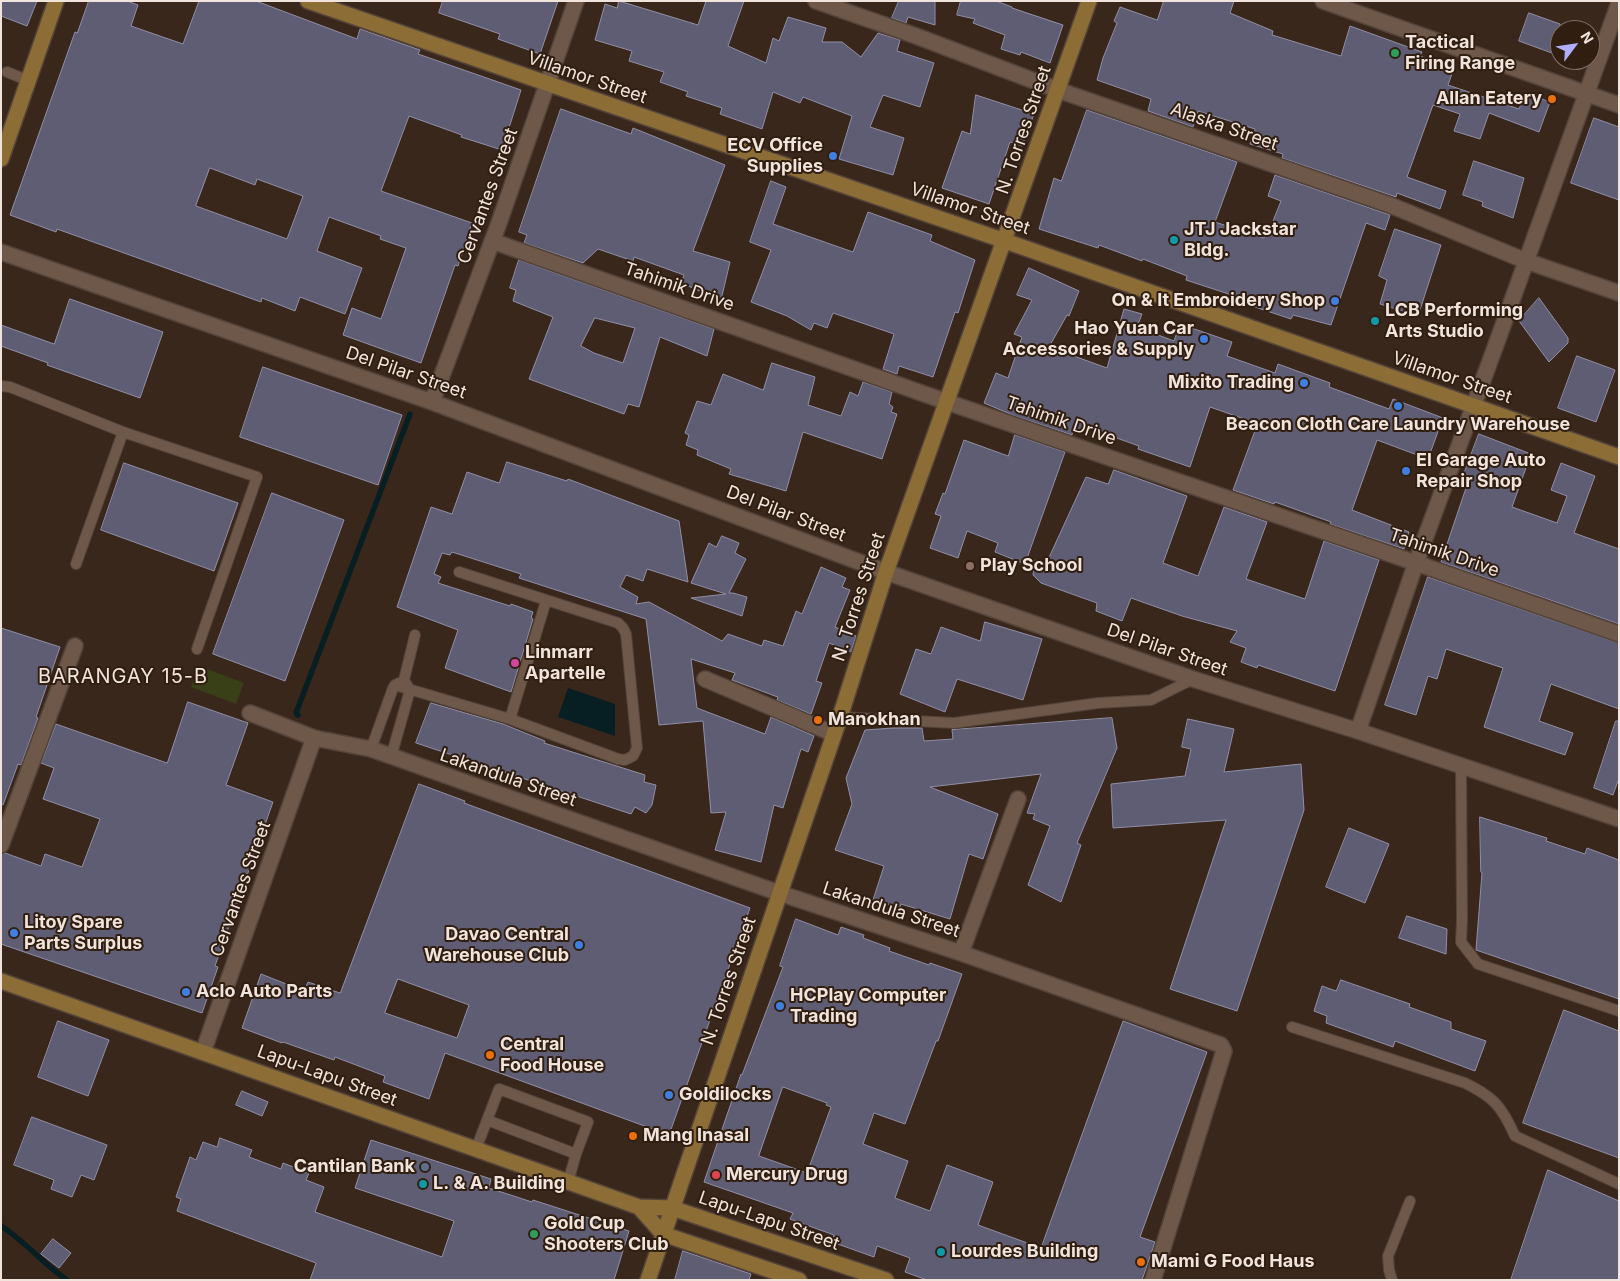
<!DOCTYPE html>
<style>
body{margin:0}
#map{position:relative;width:1620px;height:1281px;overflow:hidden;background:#3a271b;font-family:Inter,sans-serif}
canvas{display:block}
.frame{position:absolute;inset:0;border:2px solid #f1e4dc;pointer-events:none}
.north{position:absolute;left:1550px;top:20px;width:50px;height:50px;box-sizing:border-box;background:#301e11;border:1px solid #7d6d62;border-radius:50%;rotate:59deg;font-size:14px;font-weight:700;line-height:20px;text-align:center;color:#f1e4dc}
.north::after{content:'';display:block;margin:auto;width:18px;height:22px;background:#b0aefa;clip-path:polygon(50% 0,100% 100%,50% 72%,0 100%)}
</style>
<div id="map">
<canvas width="1620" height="1281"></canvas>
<div class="frame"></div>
<div class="north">N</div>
</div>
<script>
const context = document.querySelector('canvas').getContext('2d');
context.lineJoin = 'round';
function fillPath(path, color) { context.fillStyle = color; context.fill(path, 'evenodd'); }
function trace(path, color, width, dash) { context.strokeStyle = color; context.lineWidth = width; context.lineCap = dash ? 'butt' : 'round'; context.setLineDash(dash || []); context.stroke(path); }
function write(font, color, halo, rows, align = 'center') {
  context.font = font + ' Inter,sans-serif'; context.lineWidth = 4; context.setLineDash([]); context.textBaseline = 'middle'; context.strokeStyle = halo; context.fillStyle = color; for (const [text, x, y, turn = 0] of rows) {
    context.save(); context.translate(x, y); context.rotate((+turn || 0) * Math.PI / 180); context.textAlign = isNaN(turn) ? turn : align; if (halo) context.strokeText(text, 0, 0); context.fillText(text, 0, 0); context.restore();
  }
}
fillPath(new Path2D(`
 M199,666L244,683L236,704L191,687Z`), '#393f16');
fillPath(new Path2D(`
 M568,688L615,704V736L558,717Z`), '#071f22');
trace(new Path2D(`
 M298,715L296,713L410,414
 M1,1226C25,1241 43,1264 67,1280`), '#071f22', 5.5);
const building = new Path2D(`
 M1,1H37L27,26L1,16Z
 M89,1H127L138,5L131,26L183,44L199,1H256L357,39L360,29L420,50L418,54L521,90L502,150L461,137L462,135L409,116L381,191L472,223L458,266L455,265L421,363L343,335L352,308L381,319L406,248L380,239L381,236L329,217L317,251L362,268L345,314L300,297L295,311L262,298L261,302L57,229L56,232L10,215L75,32L77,33ZM210,168L255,185L257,179L303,196L287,239L196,206Z
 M443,1H558L540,54L498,39L500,34L439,13Z
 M619,1L698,25L706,1H744L728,46L766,63L773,38L779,41L788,17L826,28L822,42H842L861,57L878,33L900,40L897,51L934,63L920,107L883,95L870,127L904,138L893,175L839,159L852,116L803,97L800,103L773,92L762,129L720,114L722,108L686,96L688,92L660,82L664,72L629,61L632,51L595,40L605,4L617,8Z
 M899,1H935V25L908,17L906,23L892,18Z
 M961,1H996L1012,7V8L1063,25L1050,63L1021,52L1020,55L1001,49L1005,35L973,23L975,19L957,15Z
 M1164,1H1234L1230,13L1273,31L1272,35L1341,56L1350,26L1422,52L1420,56L1454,68L1448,85L1519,109L1526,93L1550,102L1539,132L1489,113L1480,139L1454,131L1460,114L1433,105L1407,177L1446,191L1440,209L1397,193L1396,197L1282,158L1283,154L1250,144L1255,129L1198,111L1193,127L1148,111L1151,99L1097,80L1103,58L1117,23L1114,21L1120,7L1157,20Z
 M1529,13L1560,24V56L1519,41Z
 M976,95L1034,114L1022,146L1010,142L989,204L942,188L962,131L970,134Z
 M561,109L631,134L633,128L725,165L693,251L730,262L721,300L681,283L684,275L634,257L633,261L598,249L583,263L524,243L527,235L519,232Z
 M1087,110L1237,162L1215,222L1264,238L1266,235L1267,236L1281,201L1268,196L1275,175L1390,215L1385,230L1366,223L1331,325L1293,315L1291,319L1246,304L1247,300L1186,280L1187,276L1143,259L1142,261L1099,245L1098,248L1039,229L1054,178L1061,181Z
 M1594,118L1619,127V200L1571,183Z
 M1474,161L1524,178L1513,218L1482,206L1483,202L1463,195Z
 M771,181L786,187L773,224L853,252L868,212L932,235L930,241L975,260L958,313L955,312L933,377L899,366L897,374L883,369L894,334L833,313L827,328L814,323L811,330L787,316L751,302L771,250L750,242Z
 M1395,229L1441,245L1418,316L1380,304L1387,280L1379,276Z
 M519,260L714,329L707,356L660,337L639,407L628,404L624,414L529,379L553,317L513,301L516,290L510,288ZM595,318L635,328L623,363L594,353L581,346Z
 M1029,268L1079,291L1069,316L1067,315L1049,347L1107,368L1124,309L1142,314L1137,327L1174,341L1180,324L1232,342L1227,356L1275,373L1278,364L1330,383L1329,387L1389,409L1393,399L1443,418L1428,459L1377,440L1352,510L1409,532L1404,549L1330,524L1331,522L1275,502L1274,504L1233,490L1256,428H1255L1256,423L1210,407L1190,467L1138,449L1139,446L1083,426L1081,432L1073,430L1072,435L1015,416L984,403L996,373L1008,378L1022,337L1014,334L1032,300L1017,295Z
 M1539,298L1568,338V343L1549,362L1519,321Z
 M70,299L163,332L140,398L47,365L48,363L1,346V325L54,344Z
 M1577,356L1615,370L1596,422L1558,408Z
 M772,363L815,377L808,405L841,416L850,392L858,396L863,382L892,392L889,404L893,407L891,412L897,414L882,459L803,432L786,491L729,474L731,469L697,455L698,450L686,445L689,435L685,433L697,401L711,405L723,374L763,390Z
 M263,367L402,415L378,485L240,437Z
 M1479,434L1531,454L1512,507L1557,523L1567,496L1551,490L1561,463L1595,476L1574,533L1619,549V624L1441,562L1467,485L1461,482Z
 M1015,435L1065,452L1025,564L995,552L998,543L967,531L958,558L930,548L941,516L935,514L943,493L945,494L964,440L1008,456Z
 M507,462L567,481L568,479L679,521L688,582L647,569L643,581L626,575L620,587L638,597L636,604L649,602L722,641L728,634L762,646L764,640L783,646L796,611L802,614L821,567L846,578L842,587L850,590L835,627L856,636L851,652L829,643L816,681L822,683L811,714L777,700L778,697L775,696L732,680L735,673L691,659L697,708L765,734L771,717L814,736L808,752L801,749L783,808L774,805L761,862L715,850L726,812L711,813L703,721L659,725L646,619L519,578L521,574L452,552L450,555L442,553L434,574L441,577L438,583L510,606L511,604L533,612L531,618L533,619L511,692L445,668L458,630L397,607L431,507L452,514L467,472L499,483Z
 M124,463L238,503L214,571L101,530Z
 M1114,470L1187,496L1163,563L1198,576L1224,507L1267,522L1246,579L1305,599L1324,541L1379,560L1335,691L1258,665L1257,668L1241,662L1246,648L1230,642L1237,631L1182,616L1131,598L1122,621L1096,611L1097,603L1041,583L1033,575L1035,560L1046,564L1086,477L1108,484Z
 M272,493L344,520L285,681L213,654Z
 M722,536L739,543L735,553L746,559L729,593H733L747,597L742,616L691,598L726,594L691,583L709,543L716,547Z
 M1428,577L1619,643V709L1551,684L1539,721L1573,733L1565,755L1484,727L1503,668L1446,649L1437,679L1428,676L1416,715L1385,705Z
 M985,622L1042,639L1023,700L957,679L945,712L900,694L916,649L931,654L941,627L980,641Z
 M1,628L60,647L36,717L38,718L21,765L18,764L3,805L1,804Z
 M188,702L248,723L226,785L273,802L215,966L218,967L202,1013L1,944V854L5,853L41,866L45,854L82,867L100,819L43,799L54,768L41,763L56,724L167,763Z
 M431,703L503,724L545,741L544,743L645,775L644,782L656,785L652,805L646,813L635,807L631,814L416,743Z
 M1112,718L1117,748L1077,843L1081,845L1061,902L1028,885L1050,826L1033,819L1035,814L1027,813L1041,774L930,787L998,814L983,859L969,854L950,919L901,904L900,908L873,900L884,866L835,850L852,804L846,778L865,730L893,728H922L924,741L953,739L952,730Z
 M1188,719L1234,729L1224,772L1301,764L1304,810L1237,1011L1170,989L1226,820L1113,828L1111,784L1185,776L1191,749L1182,747Z
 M1616,721H1619V778L1613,795L1594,788Z
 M419,784L465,801L464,803L750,908L669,1135L445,1053L429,1099L383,1082L385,1076L335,1057L334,1060L283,1042L282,1043L242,1028L261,974L304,991L308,982L340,993ZM398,979L469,1005L457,1038L385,1013Z
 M1480,817L1547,838L1546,841L1585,854L1587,848L1619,860V999L1476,950L1482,873L1481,872Z
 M1349,828L1389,844L1365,903L1326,887Z
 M1407,916L1447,929L1446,954L1399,938Z
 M796,919L838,935L841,927L864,935L863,938L890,948L889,951L929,965L930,963L962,974L938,1041H936L905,1124L874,1113L863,1144L908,1161L895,1198L930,1211L947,1165L993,1182L978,1225L1041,1248L1123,1021L1207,1052L1140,1237L1155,1242L1142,1280H927L905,1272L910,1258L877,1246L874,1257L832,1242L834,1235L790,1219L793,1213L704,1182L741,1074L742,1075L783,967L780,966ZM783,1087L827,1103L826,1105L831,1107L807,1173L759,1156Z
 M1341,980L1410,1004L1409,1007L1451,1022V1029L1486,1041L1475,1071L1395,1041L1393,1047L1326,1023L1327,1016L1314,1011L1322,986L1336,991Z
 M1564,1010L1619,1031V1158L1523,1123Z
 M58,1021L109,1040L88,1096L38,1077Z
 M242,1091L268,1102L262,1116L236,1105Z
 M32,1117L107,1145L94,1180L81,1175L72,1197L51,1189L54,1180L14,1165Z
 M220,1138L252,1150L249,1157L281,1169L283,1163L309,1173L306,1180L324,1187L315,1212L442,1257L454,1221L355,1188L371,1140L491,1179L489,1188L532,1202L533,1200L629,1231L614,1280H310L316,1263L177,1211L181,1199L176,1197L190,1157L196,1160L203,1142L217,1147Z
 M1548,1170L1619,1201V1280H1511Z
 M53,1239L71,1253L59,1268L41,1254Z
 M683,1251L751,1274L749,1280H675Z`);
fillPath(building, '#5e5d74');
trace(building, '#908fa7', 1);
const lane = new Path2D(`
 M7,72L29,81
 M1,386L10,387L123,432L257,477L197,649
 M76,564L123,432
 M395,685L510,719L618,759L625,760L633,756L637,748L626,634L623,628L618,623L459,572
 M840,717L954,723L1098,703L1151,700L1193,679
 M510,719L546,601
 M371,749L393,688L395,685L399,683
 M391,757L410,690L404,680L415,635
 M1461,766L1462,920L1461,942L1478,964L1619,1011
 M1292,1027L1465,1083C1494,1097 1502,1107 1515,1136L1619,1184
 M487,1120L576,1154
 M476,1149L499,1089L588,1122L576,1154L568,1182
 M1392,1280L1389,1270L1388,1256L1410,1201`);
const street = new Path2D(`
 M816,1L916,36L1058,90L1390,205L1526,261L1619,293
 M1323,1L1619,105
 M492,241L947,402L1416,563L1619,634
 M1,252L432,402L886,572L1193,679L1358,731L1619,819
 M432,402L499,223L576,1
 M705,679L834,734
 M250,713L314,738L371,749L779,893L961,953L1221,1045L1224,1051L1153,1280
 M1358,731L1416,563L1501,331L1619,3
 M1,845L75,646
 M961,953L1018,799
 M203,1052L314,738`);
const secondary = new Path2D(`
 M308,1L1005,241L1619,457
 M1,159L56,1
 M1,981L639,1207L672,1208L886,1280
 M639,1207L663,1234L799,1280
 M648,1280L840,717L886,572L1089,1`);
trace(lane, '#534339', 12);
trace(street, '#534339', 18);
trace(secondary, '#534339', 18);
trace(lane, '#6d584a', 10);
trace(street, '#6d584a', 15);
trace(secondary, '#8c6d36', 15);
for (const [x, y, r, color] of [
 [1395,53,5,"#2e9e5b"],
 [1552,99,5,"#e8710a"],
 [833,156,5,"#3f7fe0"],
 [1174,240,5,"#0f9aa8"],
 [1335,301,5,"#3f7fe0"],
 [1375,321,5,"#0f9aa8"],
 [1204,339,5,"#3f7fe0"],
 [1304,383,5,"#3f7fe0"],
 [1398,406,5,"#3f7fe0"],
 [1406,471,5,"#3f7fe0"],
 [970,566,5,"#8d6e63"],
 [515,663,5,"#d1479c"],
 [818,720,5,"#e8710a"],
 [14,933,5,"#3f7fe0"],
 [579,945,5,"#3f7fe0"],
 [186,992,5,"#3f7fe0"],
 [780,1006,5,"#3f7fe0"],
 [490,1055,5,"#e8710a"],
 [669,1095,5,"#3f7fe0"],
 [633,1136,5,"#e8710a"],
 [425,1167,5,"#5c6f8a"],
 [716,1175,5,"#e0444e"],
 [423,1184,5,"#0f9aa8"],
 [534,1234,5,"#2e9e5b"],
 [941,1252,5,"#0f9aa8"],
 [1141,1262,5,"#e8710a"]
]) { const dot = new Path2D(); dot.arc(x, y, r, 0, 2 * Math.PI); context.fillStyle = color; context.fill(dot); trace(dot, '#301e11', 2); }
write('bold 18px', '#f1e4dc', '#301e11', [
 ["Tactical",1405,43],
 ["Firing Range",1405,64],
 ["Allan Eatery",1542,99,"right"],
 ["ECV Office",823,146,"right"],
 ["Supplies",823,167,"right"],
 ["JTJ Jackstar",1184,230],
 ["Bldg.",1184,251],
 ["On & It Embroidery Shop",1325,301,"right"],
 ["LCB Performing",1385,311],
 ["Arts Studio",1385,332],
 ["Hao Yuan Car",1194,329,"right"],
 ["Accessories & Supply",1194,350,"right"],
 ["Mixito Trading",1294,383,"right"],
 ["Beacon Cloth Care Laundry Warehouse",1398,425,"center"],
 ["El Garage Auto",1416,461],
 ["Repair Shop",1416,482],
 ["Play School",980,566],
 ["Linmarr",525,653],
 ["Apartelle",525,674],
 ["Manokhan",828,720],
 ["Litoy Spare",24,923],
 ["Parts Surplus",24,944],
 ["Davao Central",569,935,"right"],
 ["Warehouse Club",569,956,"right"],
 ["Aclo Auto Parts",196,992],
 ["HCPlay Computer",790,996],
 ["Trading",790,1017],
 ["Central",500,1045],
 ["Food House",500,1066],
 ["Goldilocks",679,1095],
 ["Mang Inasal",643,1136],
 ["Cantilan Bank",415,1167,"right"],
 ["Mercury Drug",726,1175],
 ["L. & A. Building",433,1184],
 ["Gold Cup",544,1224],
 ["Shooters Club",544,1245],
 ["Lourdes Building",951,1252],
 ["Mami G Food Haus",1151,1262]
], 'left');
write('18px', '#f1e4dc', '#301e11', [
 ["Villamor Street",587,78,19],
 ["Alaska Street",1224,127,19],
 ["N. Torres Street",1024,130,-71],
 ["Cervantes Street",488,196,-70],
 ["Villamor Street",970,209,19],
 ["Tahimik Drive",679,287,19],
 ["Del Pilar Street",406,373,19],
 ["Villamor Street",1452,378,19],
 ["Tahimik Drive",1061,421,19],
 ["Del Pilar Street",786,514,21],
 ["Tahimik Drive",1444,553,19],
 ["N. Torres Street",859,597,-72],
 ["Del Pilar Street",1167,650,19],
 ["Lakandula Street",508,778,19],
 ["Cervantes Street",241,889,-70],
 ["Lakandula Street",891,910,18],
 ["N. Torres Street",729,981,-71],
 ["Lapu-Lapu Street",327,1076,20],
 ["Lapu-Lapu Street",769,1221,19]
]);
context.letterSpacing = '1px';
write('20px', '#f1e4dc', '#301e11', [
 ["BARANGAY 15-B",123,677]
]);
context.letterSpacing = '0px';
</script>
